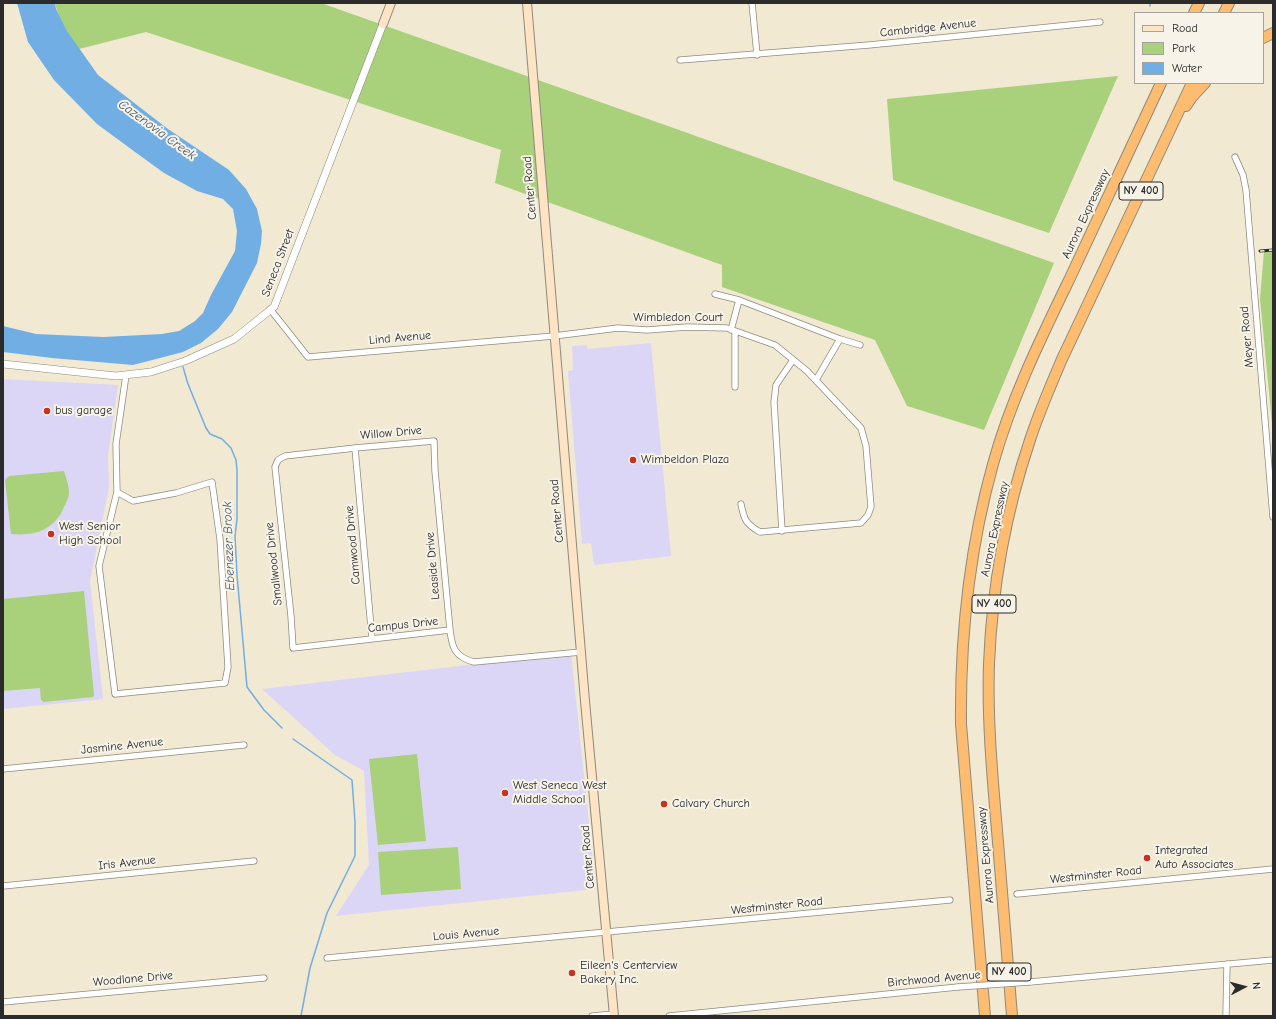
<!DOCTYPE html>
<style>
body{margin:0}
#map{position:relative;width:1276px;height:1019px;overflow:hidden;background:#f1e9d2;font-family:"Comic Neue",sans-serif}
canvas{display:block}
.frame{position:absolute;inset:0;border:4px solid #2b2b2b;pointer-events:none}
.legend{position:absolute;left:1134px;top:12px;width:130px;height:72px;box-sizing:border-box;background:#f7f3e8;border:1px solid #a5a39c;margin:0;padding:5px 7px;list-style:none;font-size:12px;color:#2b2b2b}
.legend li{display:flex;align-items:center;gap:8px;height:20px}
.legend b{width:20px;border:1px solid #a5a39c}
.north{position:absolute;left:1224px;top:967px;width:40px;height:40px;-webkit-text-stroke:3px #f7f3e8;paint-order:stroke;rotate:84deg;font-size:11px;font-weight:700;line-height:16px;text-align:center;color:#2b2b2b}
.north::after{content:'';display:block;margin:auto;width:14px;height:18px;background:#2b2b2b;clip-path:polygon(50% 0,100% 100%,50% 72%,0 100%)}
</style>
<div id="map">
<canvas width="1276" height="1019"></canvas>
<div class="frame"></div>
<ul class="legend">
<li><b style="height:5px;background:#fee4c5"></b>Road</li>
<li><b style="height:11px;background:#a9d07b"></b>Park</li>
<li><b style="height:11px;background:#71aee3"></b>Water</li>
</ul>
<div class="north">N</div>
</div>
<script>
const context = document.querySelector('canvas').getContext('2d');
context.lineJoin = 'round';
function fillPath(path, color) { context.fillStyle = color; context.fill(path, 'evenodd'); }
function trace(path, color, width, dash) { context.strokeStyle = color; context.lineWidth = width; context.lineCap = dash ? 'butt' : 'round'; context.setLineDash(dash || []); context.stroke(path); }
function write(font, color, halo, rows, align = 'center') {
  context.font = font + ' "Comic Neue",sans-serif'; context.lineWidth = 4; context.setLineDash([]); context.textBaseline = 'middle'; context.strokeStyle = halo; context.fillStyle = color; for (const [text, x, y, turn = 0] of rows) {
    context.save(); context.translate(x, y); context.rotate((+turn || 0) * Math.PI / 180); context.textAlign = isNaN(turn) ? turn : align; if (halo) context.strokeText(text, 0, 0); context.fillText(text, 0, 0); context.restore();
  }
}
fillPath(new Path2D(`
 M651,343L671,556L594,565L591,543L582,544L568,371L573,370L572,346L587,345V349Z
 M3,379L118,385L108,455L109,488L90,581L103,699L3,709Z
 M571,653L596,889L336,916L369,865L364,771L335,755L262,689Z`), '#dcd6f6');
fillPath(new Path2D(`
 M55,3H321L1054,263L984,430L907,406L875,340L722,287V265L495,183L501,150L146,32L79,49C69,35 59,20 55,3Z
 M1118,76L1049,233L893,180L887,99Z
 M1273,250V434L1260,299L1264,251Z
 M64,471C66,478 69,485 69,493C69,497 66,503 64,507C54,531 34,536 11,534L5,480L9,476Z
 M84,591L94,695L93,697L44,702L41,700L40,688L3,691V599Z
 M417,754L426,841L378,845L369,759Z
 M458,847L461,889L381,895L378,852Z`), '#a9d07b');
fillPath(new Path2D(`
 M17,3H55L56,9L67,31L98,75L168,129L229,170L246,189L257,209L262,231L261,244L257,263L232,312L218,329L201,343L183,352L133,365L52,358L3,352V326L36,334L103,337L162,334L179,331L195,321L203,313L211,295L235,251L237,231L233,209L223,199L197,191L164,173L131,149L97,124L54,80L28,42Z`), '#71aee3');
trace(new Path2D(`
 M1150,3V6
 M183,367L188,384L206,428L210,434L222,439L231,448L236,460L237,470V519L235,536L237,575L247,687L264,710L282,728
 M293,739L352,780L355,822V856L327,913L310,968L301,1016`), '#71aee3', 1.5);
const minor = new Path2D(`
 M752,3L757,55
 M680,60L869,45L1100,22
 M1235,157L1243,175L1246,190L1273,517
 M715,294L739,300
 M270,309L308,357L554,336L618,328L647,330L687,327L727,328L775,345L807,371L861,428L866,446L871,507L868,515L861,523L760,532C746,524 744,520 741,504
 M731,330L739,300L840,339L816,380
 M840,339L860,345
 M735,387V331
 M355,448L372,639
 M117,492L133,501L176,493L212,482L220,539L228,667L225,683L115,694L99,566L117,492L116,444L126,375
 M782,531L774,402L776,385L793,360
 M450,630L293,648L291,616L275,467L278,460L285,456L355,448L434,441L435,471L450,630C452,648 455,657 474,662L581,652
 M3,769L244,745
 M3,886L254,861
 M1017,894L1273,869
 M327,958L950,900
 M1030,982L1273,960
 M3,1002L264,978
 M592,1016L614,1014
 M669,1016L958,987
 M1226,1016L1227,964`);
const tertiary = new Path2D(`
 M3,364L116,376L151,372L185,361L234,339L274,307L383,24`);
const secondary = new Path2D(`
 M527,3L585,701L614,1016
 M383,24L391,3`);
const motorway = new Path2D(`
 M1194,13L1199,3
 M1224,13L1229,3
 M1263,38L1273,33
 M1186,106L1192,97L1205,83
 M985,1016L961,724C960,634 969,550 993,464C1011,399 1041,338 1070,278C1100,213 1131,148 1161,83
 M1012,1016C1007,958 1003,900 998,842C993,783 987,723 989,664C992,589 1006,511 1030,440C1039,412 1051,385 1062,359L1192,83`);
trace(minor, '#8e8a7e', 7);
trace(tertiary, '#8e8a7e', 8);
trace(secondary, '#8e8a7e', 10);
trace(motorway, '#8e8a7e', 12);
trace(minor, '#fff', 5.5);
trace(tertiary, '#fff', 7);
trace(secondary, '#fee4c5', 8);
trace(motorway, '#fdbc6f', 10);
const rail = new Path2D(`
 M1260,251L1273,250`);
trace(rail, '#2b2b2b', 3);
trace(rail, '#f7f3e8', 1.5, [4.5]);
const minorBridge = new Path2D(`
 M958,987L1030,982`);
trace(minorBridge, '#8e8a7e', 7, []);
trace(minorBridge, '#fff', 5.5);
for (const [x, y, r, color] of [
 [47,411,4,"#c8321e"],
 [633,460,4,"#c8321e"],
 [51,534,4,"#c8321e"],
 [505,793,4,"#c8321e"],
 [664,804,4,"#c8321e"],
 [1147,858,4,"#c8321e"],
 [572,973,4,"#c8321e"]
]) { const dot = new Path2D(); dot.arc(x, y, r, 0, 2 * Math.PI); context.fillStyle = color; context.fill(dot); trace(dot, '#f7f3e8', 1.5); }
for (const [x, y, w] of [
 [1141,191,44],
 [994,604,44],
 [1009,972,44]
]) { const box = new Path2D(); box.roundRect(x - w / 2, y - 9, w, 18, 3); context.fillStyle = '#f7f3e8'; context.fill(box); trace(box, '#2b2b2b', 1); }
write('bold 11px', '#2b2b2b', null, [
 ["NY 400",1141,191],
 ["NY 400",994,604],
 ["NY 400",1009,972]
]);
write('12px', '#2b2b2b', '#f7f3e8', [
 ["Cambridge Avenue",928,28,-6],
 ["Center Road",530,188,-95],
 ["Aurora Expressway",1086,214,-65],
 ["Seneca Street",278,263,-69],
 ["Wimbledon Court",678,318],
 ["Meyer Road",1247,337,-95],
 ["Lind Avenue",400,338,-5],
 ["Willow Drive",391,433,-5],
 ["Center Road",557,511,-95],
 ["Aurora Expressway",995,529,-78],
 ["Camwood Drive",353,545,-95],
 ["Smallwood Drive",274,564,-96],
 ["Leaside Drive",433,566,-95],
 ["Campus Drive",403,625,-6],
 ["Jasmine Avenue",122,746,-6],
 ["Aurora Expressway",986,855,-95],
 ["Center Road",588,857,-95],
 ["Iris Avenue",127,863,-6],
 ["Westminster Road",1096,875,-6],
 ["Westminster Road",777,906,-6],
 ["Louis Avenue",466,934,-5],
 ["Woodlane Drive",133,979,-5],
 ["Birchwood Avenue",934,979,-5]
]);
write('12px', '#2b2b2b', '#f7f3e8', [
 ["bus garage",55,411],
 ["Wimbeldon Plaza",641,460],
 ["West Senior",59,527],
 ["High School",59,541],
 ["West Seneca West",513,786],
 ["Middle School",513,800],
 ["Calvary Church",672,804],
 ["Integrated",1155,851],
 ["Auto Associates",1155,865],
 ["Eileen's Centerview",580,966],
 ["Bakery Inc.",580,980]
], 'left');
write('italic 13px', '#44596b', '#f7f3e8', [
 ["Cazenovia Creek",157,130,36],
 ["Ebenezer Brook",229,546,-92]
]);
</script>
